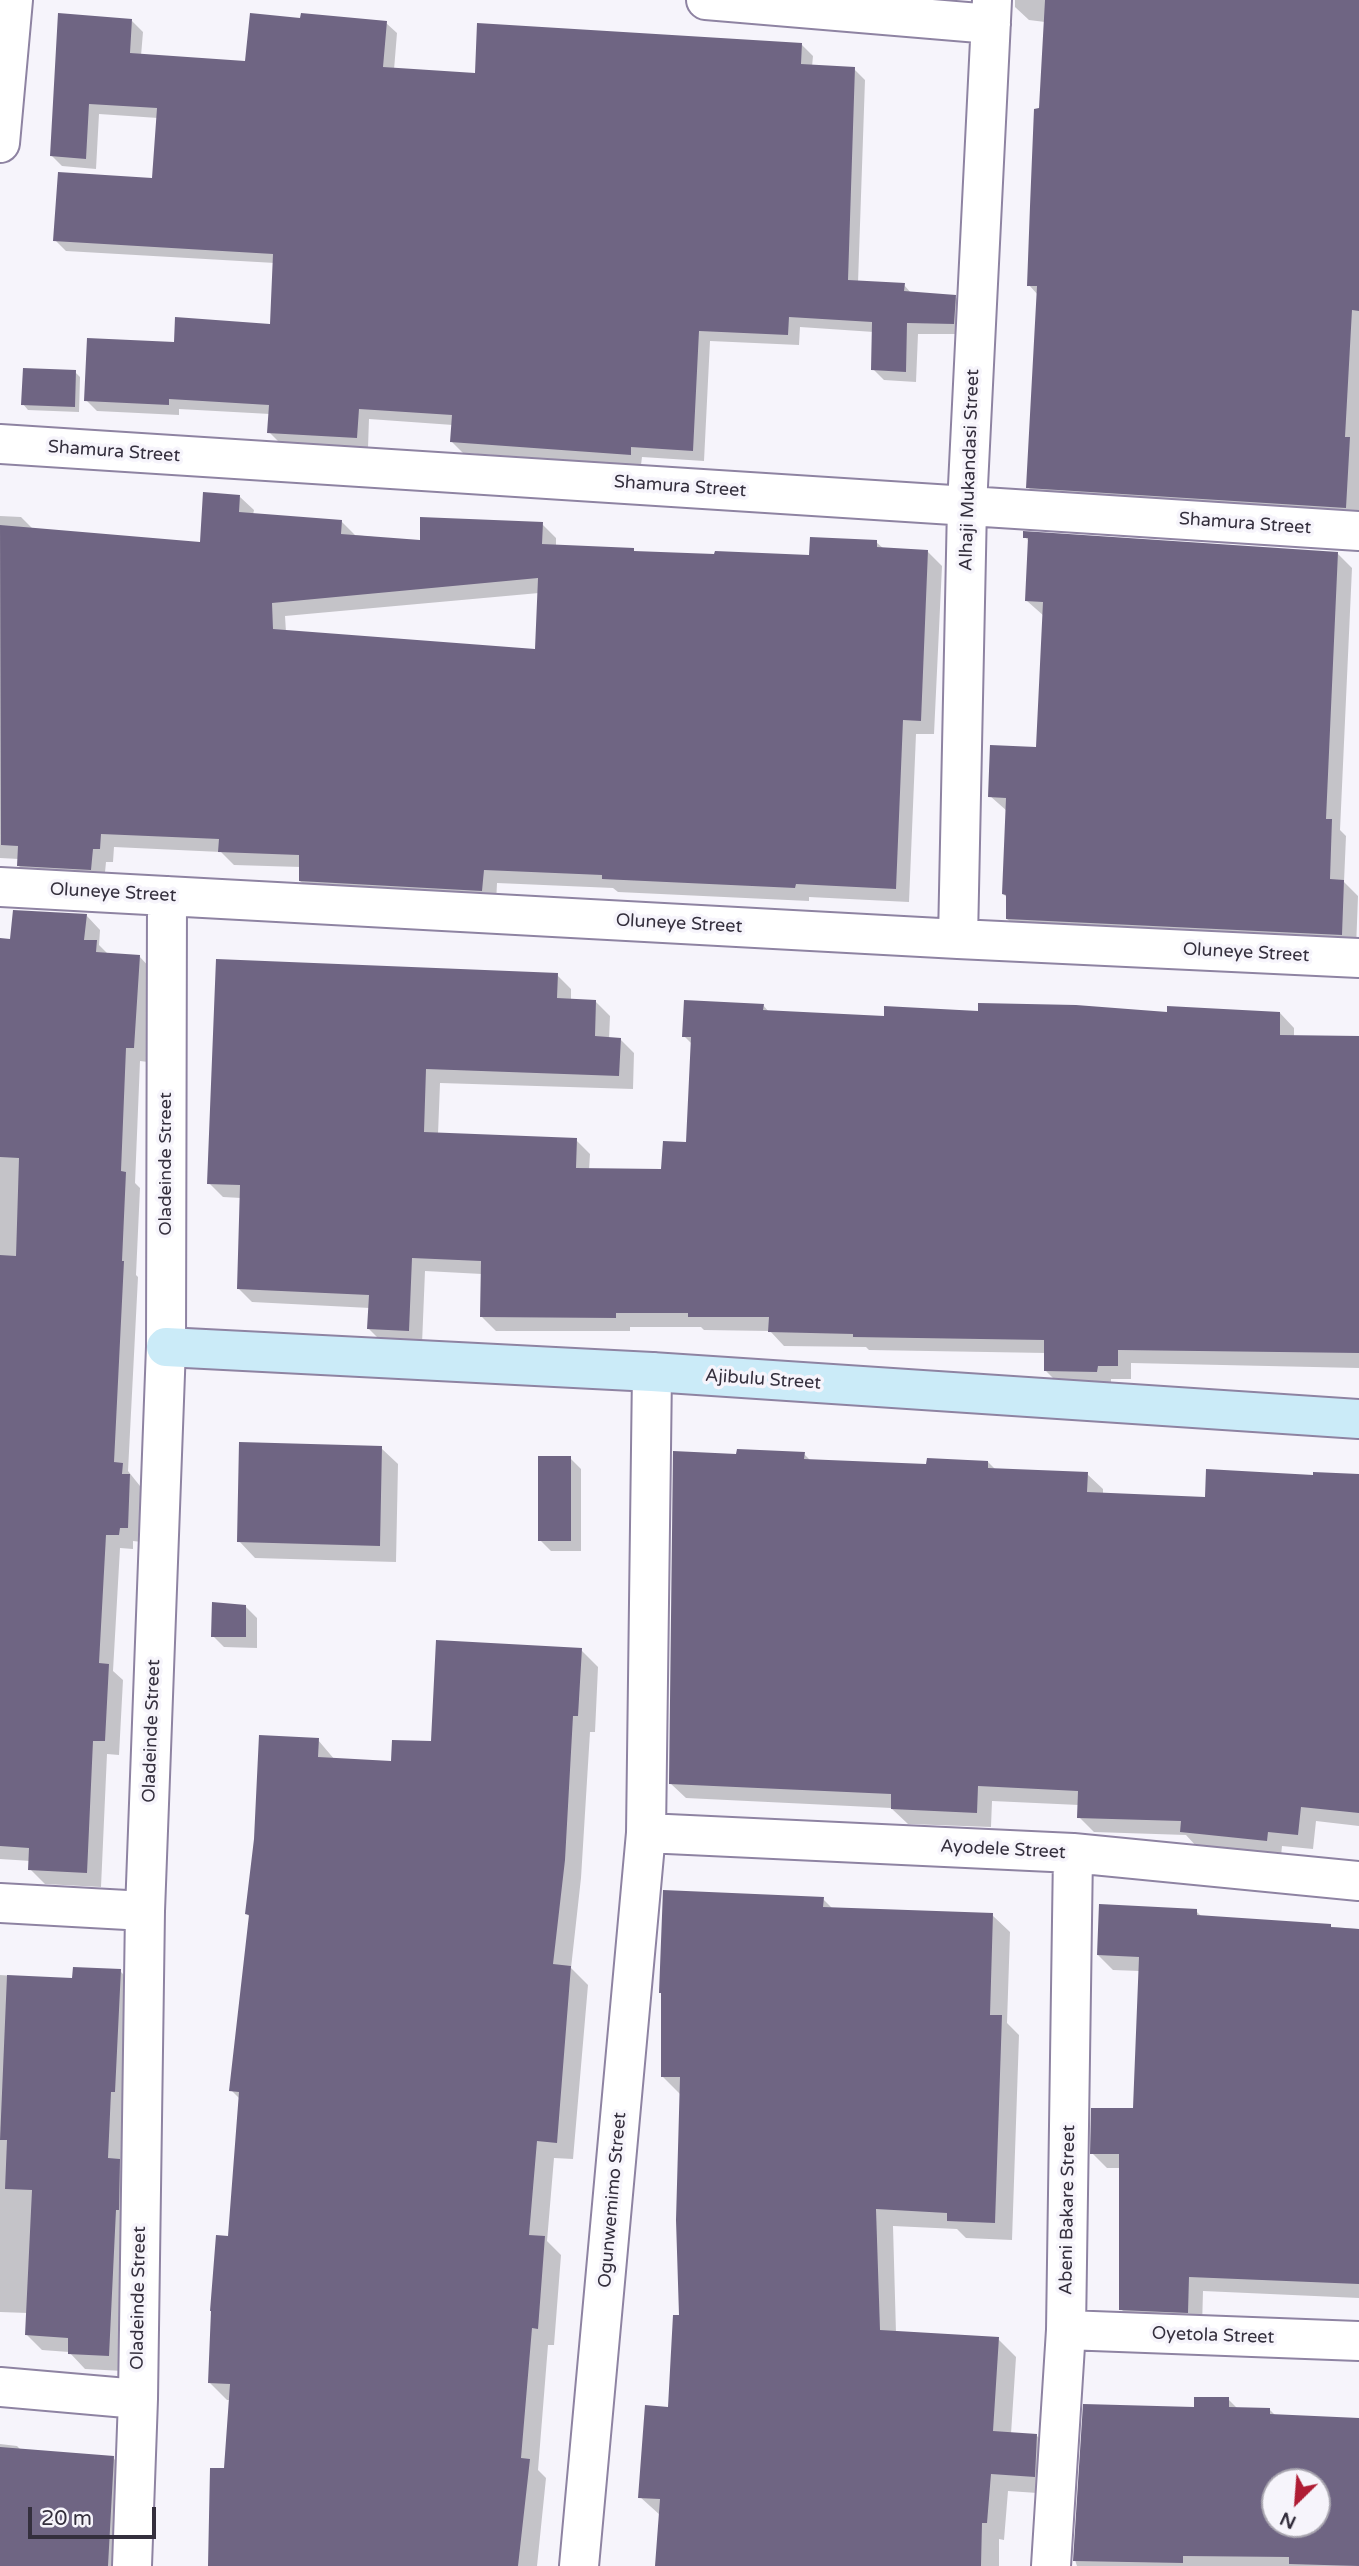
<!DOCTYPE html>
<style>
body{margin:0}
#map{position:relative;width:1359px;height:2566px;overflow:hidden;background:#f6f4fb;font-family:"Varela Round",sans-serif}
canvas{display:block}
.north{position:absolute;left:1261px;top:2468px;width:70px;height:70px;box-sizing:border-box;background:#f6f4fb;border:2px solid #a8a5af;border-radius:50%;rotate:205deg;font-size:19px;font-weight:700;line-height:28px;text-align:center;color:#342f3d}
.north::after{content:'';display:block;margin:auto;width:24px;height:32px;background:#af1c34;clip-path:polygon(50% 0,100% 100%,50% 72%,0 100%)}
.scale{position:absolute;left:28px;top:2507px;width:128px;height:32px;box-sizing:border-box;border:4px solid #342f3d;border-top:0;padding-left:9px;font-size:21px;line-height:24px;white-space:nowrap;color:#342f3d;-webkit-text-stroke:5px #f6f4fb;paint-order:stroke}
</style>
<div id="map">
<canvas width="1359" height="2566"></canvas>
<div class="north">N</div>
<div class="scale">20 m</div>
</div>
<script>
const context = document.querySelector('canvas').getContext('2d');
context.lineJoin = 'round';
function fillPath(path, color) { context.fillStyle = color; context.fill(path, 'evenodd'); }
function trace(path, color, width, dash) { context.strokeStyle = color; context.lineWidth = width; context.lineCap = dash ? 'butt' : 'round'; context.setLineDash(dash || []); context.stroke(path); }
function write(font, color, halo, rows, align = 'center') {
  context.font = font + ' "Varela Round",sans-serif'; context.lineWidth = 7; context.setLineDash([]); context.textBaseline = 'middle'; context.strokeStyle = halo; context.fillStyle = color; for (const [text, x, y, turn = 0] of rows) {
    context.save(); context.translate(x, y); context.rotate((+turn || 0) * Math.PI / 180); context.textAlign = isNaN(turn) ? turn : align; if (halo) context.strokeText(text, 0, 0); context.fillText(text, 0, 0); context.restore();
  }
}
fillPath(new Path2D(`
 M1015,0H1359V521L1041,500L1028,487L1038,295L1029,285L1045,22L1029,20L1015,7Z
 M302,20L386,23L397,33L394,70L477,75L802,45L813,56L812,67L854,69L865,80L858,283L904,285L912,294L955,297L966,308L964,334H918L916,382L884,380L873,369L874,332L800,327L799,345L710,341L704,461L642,457L641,465L463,453L452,442L453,425L369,419L368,448L280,443L269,432L270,414L179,409V415L97,411L86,400L175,344L272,326L275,263L66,251L55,240L154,180L158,118L99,114L96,169L62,166L51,155L132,21L143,32L141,56L247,62Z
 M75,372L80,377L79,412L28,410L23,404Z
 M240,497L254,510L253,515L341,521L355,535L422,542L542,524L556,538V546L633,550L636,553L811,556L876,542L884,549L928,552L942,566L934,734H916L909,902L809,897V901L618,892L613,888L497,883L496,904L314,894L300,881L301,867L234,865L221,852L114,847L113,862H106L104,883L32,879L18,865L19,859L0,858V516L21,517L33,529L202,543ZM539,593L537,651L286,632L285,616Z
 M1025,537L1337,553L1352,568L1340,830L1346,836L1344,882L1358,896L1356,949L1022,933L1007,919L1008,898L1003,894L1007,811L990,796L1038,749L1044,616L1027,601L1030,542Z
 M86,915L100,930L99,945L109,955L139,956L153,971L148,1062L140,1061L135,1183L140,1188L136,1275L138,1277L128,1471L144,1491L142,1542L133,1541V1549L120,1548L113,1671L123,1680L119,1755L107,1754L101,1887L45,1884L30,1869L31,1861L0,1859V940H12Z
 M557,975L571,989V1000L596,1002L610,1016L609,1039H620L634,1053L633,1089L440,1083L438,1134L576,1140L590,1154L589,1170H663L688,1144L693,1045L684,1036L763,1005L769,1012L885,1017L979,1012L1280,1013L1294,1028V1037L1359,1038V1368L1131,1363V1379H1111V1385H1060L1046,1371V1353L869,1350L866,1347L784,1346L770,1331L704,1330L701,1327H630V1331H496L482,1317V1274L425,1271L422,1344L383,1343L369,1329L370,1308L252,1302L238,1288L241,1198L223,1197L209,1183Z
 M381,1448L398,1464L396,1562L255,1558L239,1541Z
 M804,1454L811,1461L928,1466L988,1462L996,1470L1087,1474L1103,1489V1495L1206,1499L1315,1477L1359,1476V1826L1316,1821L1313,1849L1282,1846L1281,1856L1197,1847L1186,1835L1094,1832L1079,1817V1805L992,1801L991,1827L908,1824L891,1808L686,1798L670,1783L738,1456Z
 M570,1458L581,1469V1551H551L540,1540Z
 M246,1607L257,1618V1648L224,1647L213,1636Z
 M581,1650L598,1667L595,1732H590L581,1878L571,1968L588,1985L573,2159L554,2158L547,2241L561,2255L554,2345H548L538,2470L546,2478L537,2566H209L226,2470L231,2400H227L209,2382L229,2238L240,2099L231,2090L250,1917L247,1914L318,1740L335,1760L393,1763L432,1743Z
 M823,1899L833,1909L992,1915L1010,1932L1007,2023L1019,2035L1012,2240L966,2238L957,2229L893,2226L896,2333L998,2339L1016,2357L1011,2434L1037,2436L1054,2453L1052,2494L1008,2491L1004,2540L999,2539V2566H657L660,2515L640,2497L670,2409L681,2317L680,2094L662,2076Z
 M1196,1911L1202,1917L1359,1929V2298L1203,2291L1202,2327L1136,2324L1121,2309V2168H1107L1092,2153L1135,2110L1140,1971L1113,1970L1098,1955Z
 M120,1971L135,1986L123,2371L85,2369L69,2352L42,2350L27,2335L28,2313L0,2312V1975L74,1980Z
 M1228,2399L1238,2409H1269L1276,2416L1359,2420V2566H1077L1075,2560L1195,2408ZM1275,2482H1317V2524H1275Z
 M0,2444L17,2446L22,2451L113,2458L130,2474L125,2566H0Z`), '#0003');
fillPath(new Path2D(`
 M1045,0H1359V311L1352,310L1345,437H1350L1346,508L1026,488L1037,286H1027L1030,206L1034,109L1039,108Z
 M58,13L132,19L130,53L245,61L250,13L300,18L301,13L387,21L383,67L475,73L477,23L802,43L801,64L855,67L848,280L905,283L904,291L956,295L954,324L907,323L906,372L871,370L872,322L789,317L788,335L699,331L693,451L631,447V455L450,442L452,415L359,409L357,438L267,433L269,405L169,399V405L84,401L87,338L174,342L175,317L270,324L273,254L53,241L58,172L152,178L157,108L89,104L86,159L50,156Z
 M23,368L76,370L75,407L21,405Z
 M203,492L240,495L239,512L342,520L341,534L420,540V517L543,522L542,544L634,548V551L714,554L715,551L809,555L810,537L877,540V547L928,550L921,721L903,720L896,889L796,884L795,888L602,879V875L484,870L482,891L299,881V855L218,852L219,839L101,834L100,849H93L91,870L17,866L18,846L1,845L0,525L200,542ZM538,578L535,649L273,629L272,603Z
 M1023,531L1338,552L1326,819H1332L1330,879L1344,880L1342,935L1006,919V895L1002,894L1006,798L988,797L990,745L1036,747L1043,602L1025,601L1028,538H1023Z
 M13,910L87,914L84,940H97L96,952L140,955L134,1048H126L121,1171L126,1172L122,1261H124L114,1462L123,1463L122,1474H130L128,1528H120L119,1535H106L99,1663L109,1664L105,1741H93L87,1873L28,1870L29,1848L0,1846V1255L16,1256L19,1158L0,1157V938L10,939Z
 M216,959L558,973L557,998L596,1000L595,1036L621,1038L619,1076L426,1069L424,1132L577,1138L576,1168L661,1169L663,1141L686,1142L691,1037H682L684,1000L764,1004L763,1010L884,1016V1006L978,1011V1003L1076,1005L1167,1012V1006L1280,1012V1035L1359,1036V1353L1118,1350V1366H1098L1097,1372L1044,1371V1340L853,1337V1334L768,1332L769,1317H688V1313H616V1318L480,1317L481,1261L412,1258L409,1331L367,1329L369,1295L237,1289L240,1185L207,1184Z
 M239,1442L382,1446L380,1546L237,1542Z
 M737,1449L805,1452L804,1459L926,1464L927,1458L988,1461V1468L1088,1472L1087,1492L1205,1497L1206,1469L1313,1475V1472L1359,1474V1813L1301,1807L1298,1835L1268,1832L1267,1841L1180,1832L1181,1821L1077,1818L1078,1791L978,1786L977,1813L891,1809V1794L669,1784L673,1451L736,1454Z
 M538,1456H571V1541H538Z
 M212,1602L246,1605V1637H211Z
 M436,1640L582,1648L578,1716H573L565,1860L553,1964L571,1966L557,2143L537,2141L529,2235L545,2236L538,2329L532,2328L521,2458L530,2459L518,2566H208L210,2468H224L230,2384L208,2383L211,2311H210L216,2235L228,2236L239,2092L229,2091L249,1915L245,1914L254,1839L259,1735L319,1738L318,1757L391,1761L392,1740L431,1741Z
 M663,1890L824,1897L823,1907L993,1913L990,2015H1002L995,2223L947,2221V2213L876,2209L880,2330L999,2337L993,2431L1037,2434L1035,2477L991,2474L987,2523H982L981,2566H655L660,2499L638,2498L645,2405L668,2407L673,2315H679L676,2220L680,2077H661V1993H659Z
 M1099,1904L1197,1909V1915L1331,1924V1927L1359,1929V2284L1189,2277L1188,2313L1119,2310V2154H1090L1091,2108H1133L1139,1957L1097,1955Z
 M73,1967L121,1969L115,2092H111L108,2158L120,2159L119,2210H116L109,2356L68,2354V2338L25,2335L32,2190L5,2189L7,2140H0L7,1975L72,1978Z
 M1194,2397H1229V2407L1270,2408V2414L1359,2418V2566L1289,2564V2557L1183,2556V2563L1073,2561L1083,2404L1194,2407ZM1275,2482H1317V2524H1275Z
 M0,2447L114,2456L108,2566H0Z`), '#6f6583');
const street = new Path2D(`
 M706,0L991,24
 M0,143L13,0
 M0,444L1359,531
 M0,887L958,939L1359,958
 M958,939L967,506L992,0
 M646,1833L1073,1853L1359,1881
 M0,1903L145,1911
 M1066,2330L1359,2341
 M0,2387L138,2399
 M132,2566L138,2399L145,1911L166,1347L167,896
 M579,2566L646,1833L652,1372
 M1051,2566L1066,2330L1073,1853`);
const secondary = new Path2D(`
 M166,1347L652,1372L1359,1419`);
trace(street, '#8e83a2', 42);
trace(secondary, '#8e83a2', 42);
trace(street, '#fff', 38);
trace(secondary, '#cbebf8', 38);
write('18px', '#342f3d', '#f6f4fb', [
 ["Shamura Street",114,452,4],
 ["Alhaji Mukandasi Street",970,470,-88],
 ["Shamura Street",680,487,4],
 ["Shamura Street",1245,524,4],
 ["Oluneye Street",113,893,3],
 ["Oluneye Street",679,924,3],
 ["Oluneye Street",1246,953,3],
 ["Oladeinde Street",166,1164,-90],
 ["Ajibulu Street",763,1380,4],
 ["Oladeinde Street",152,1731,-88],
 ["Ayodele Street",1003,1850,3],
 ["Ogunwemimo Street",613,2200,-85],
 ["Abeni Bakare Street",1068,2210,-89],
 ["Oladeinde Street",139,2298,-89],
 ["Oyetola Street",1213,2336,2]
]);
</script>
